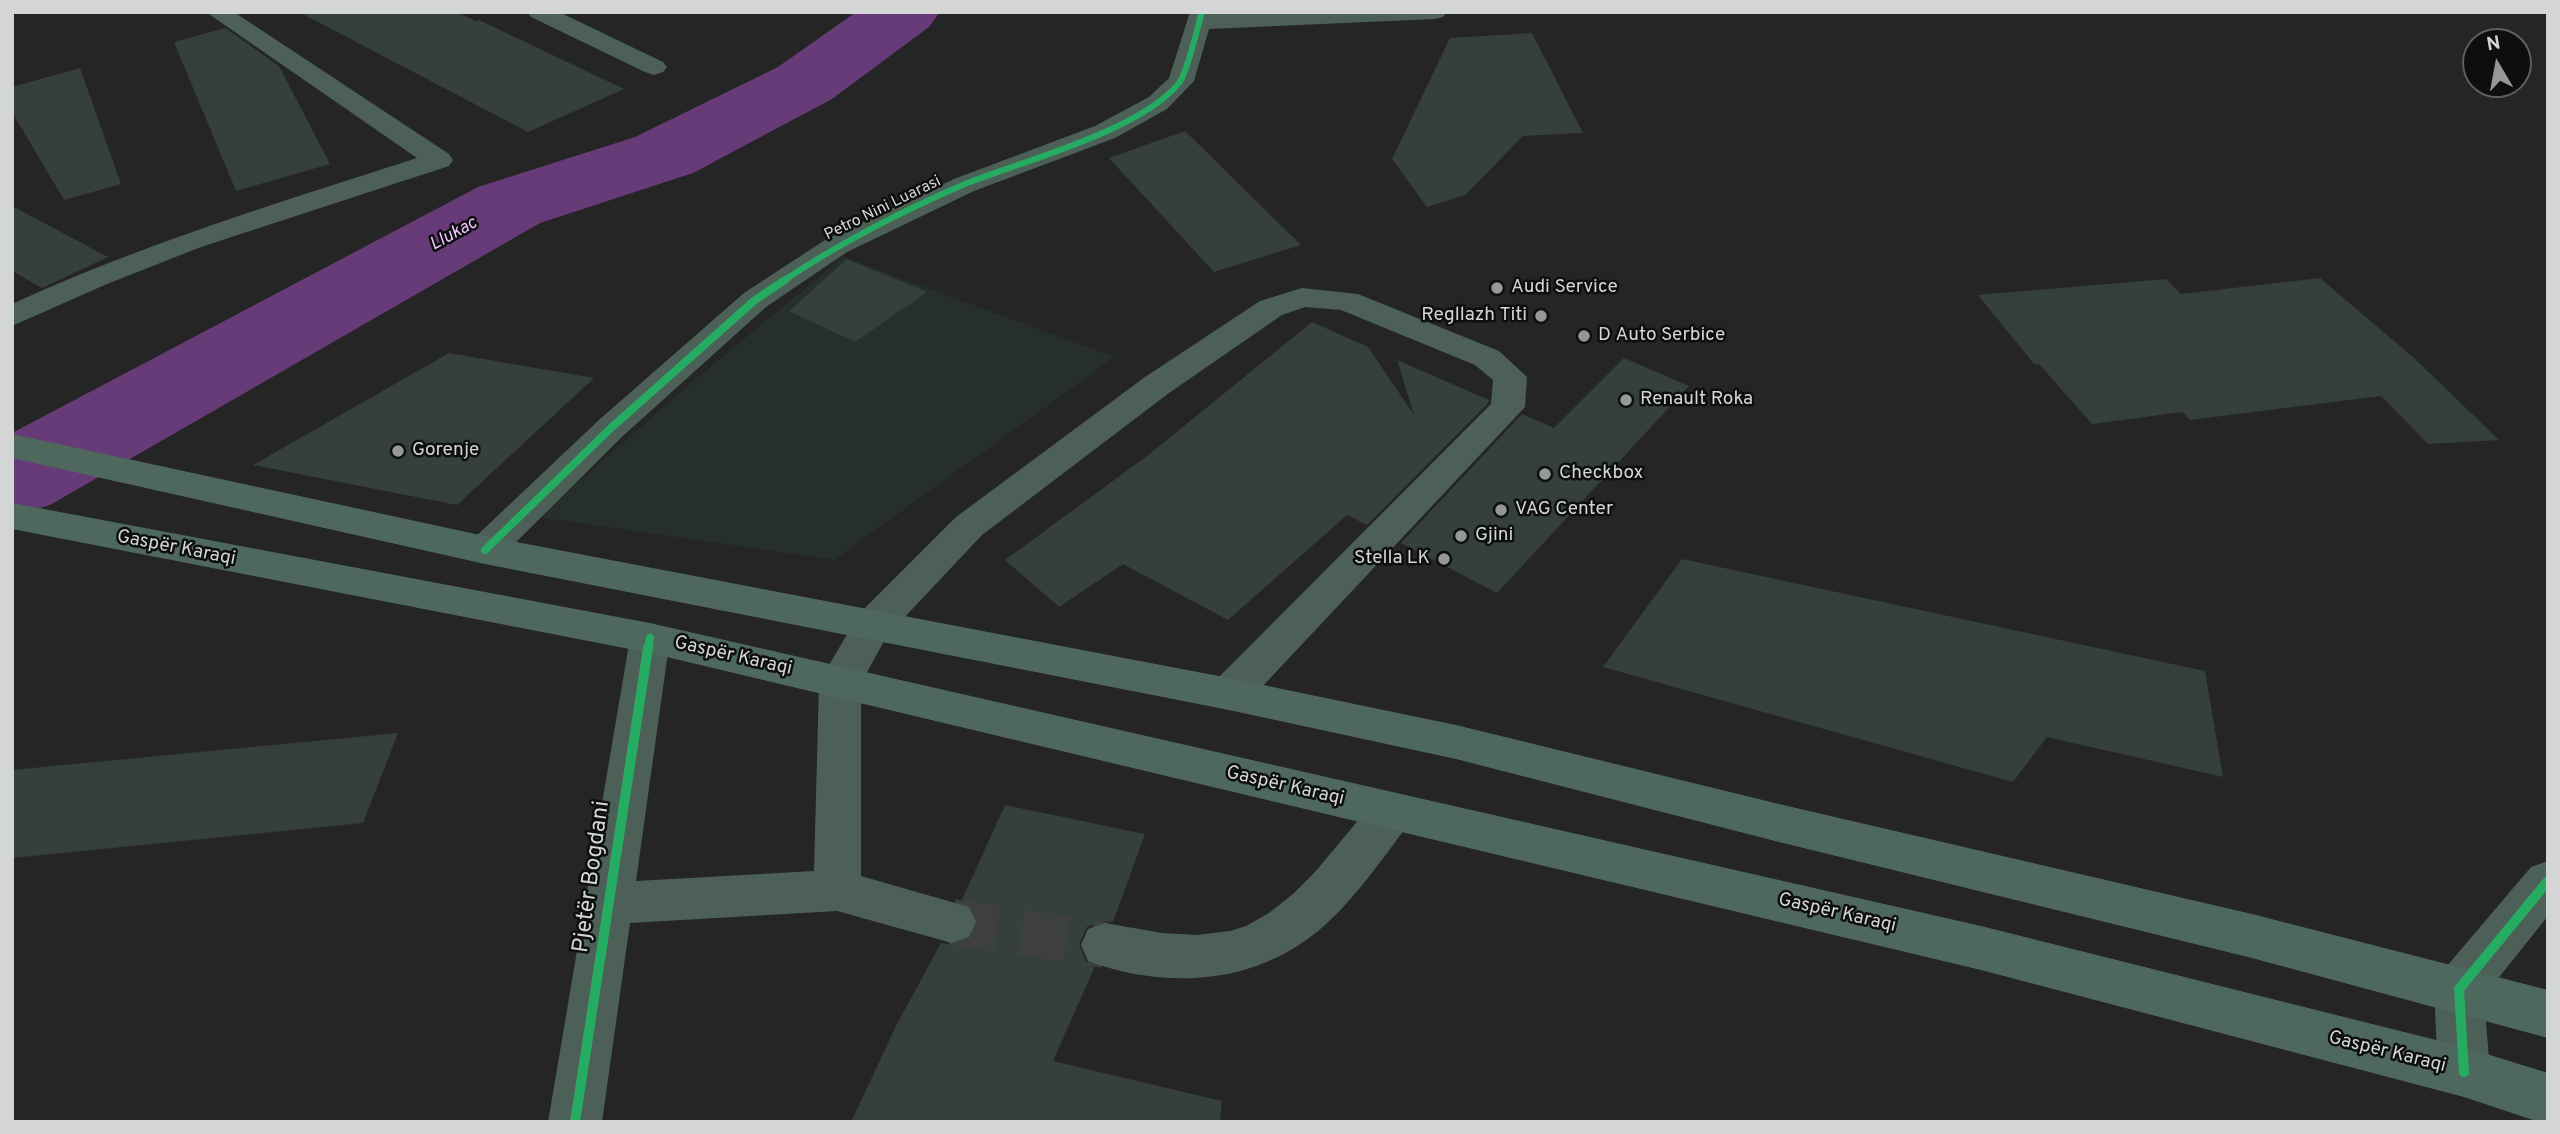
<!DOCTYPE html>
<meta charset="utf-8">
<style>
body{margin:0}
#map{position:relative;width:2560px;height:1134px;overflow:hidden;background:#242524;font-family:Overpass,sans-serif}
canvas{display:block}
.frame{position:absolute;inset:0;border:14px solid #d4d6d5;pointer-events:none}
.north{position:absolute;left:2462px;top:28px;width:70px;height:70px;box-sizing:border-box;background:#0d0f0e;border:2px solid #5d5f5e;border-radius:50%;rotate:350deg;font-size:19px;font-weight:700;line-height:28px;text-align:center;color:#d4d6d5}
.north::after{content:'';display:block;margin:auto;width:24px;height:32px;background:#969897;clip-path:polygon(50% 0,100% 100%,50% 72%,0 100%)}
</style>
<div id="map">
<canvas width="2560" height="1134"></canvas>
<div class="frame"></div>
<div class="north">N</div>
</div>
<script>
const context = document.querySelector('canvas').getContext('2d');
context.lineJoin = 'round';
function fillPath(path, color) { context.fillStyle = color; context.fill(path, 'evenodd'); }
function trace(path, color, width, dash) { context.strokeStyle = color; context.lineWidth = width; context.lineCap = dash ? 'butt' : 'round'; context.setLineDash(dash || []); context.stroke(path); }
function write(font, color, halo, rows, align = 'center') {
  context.font = font + ' Overpass,sans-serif'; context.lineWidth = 5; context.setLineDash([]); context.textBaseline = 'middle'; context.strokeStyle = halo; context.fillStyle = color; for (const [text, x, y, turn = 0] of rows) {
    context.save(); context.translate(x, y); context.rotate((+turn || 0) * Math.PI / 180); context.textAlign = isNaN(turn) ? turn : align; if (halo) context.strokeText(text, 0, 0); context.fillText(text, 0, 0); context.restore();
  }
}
fillPath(new Path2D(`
 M843,257L1115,357L834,560L538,517L686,387Z`), '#262f2a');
fillPath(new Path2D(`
 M856,12H940L929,27L832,99L693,173L540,223L50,505L12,516V433L478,187L635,137L778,67Z`), '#673b77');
fillPath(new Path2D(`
 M299,12H456L476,21L479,20L624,89L528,132Z
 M225,28L279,66L330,164L236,191L174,42Z
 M1532,33L1583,133L1523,136L1465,195L1427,207L1392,159L1450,38Z
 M80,68L121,184L64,200L12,112V87Z
 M1185,131L1301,245L1214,272L1109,158Z
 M12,206L108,257L42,288L12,271Z
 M847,259L927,292L855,342L789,311Z
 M2320,278L2414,358L2499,440L2428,444L2381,396L2190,420L2183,412L2092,424L2039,364H2034L1978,295L2166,279L2181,294Z
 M1312,322L1368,347L1414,415L1397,360L1489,400L1488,403L1367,525L1347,515L1228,620L1123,564L1059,607L1005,560L1147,456Z
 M449,353L594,378L457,505L253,465Z
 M1624,358L1689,386L1497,593L1401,543L1522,414L1554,428Z
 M1682,559L2205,671L2223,777L2047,737L2013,782L1603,667Z
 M398,733L363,823L12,858V770Z
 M1005,805L1145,834L1113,922L1104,921L1087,927L1079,944L1086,962L1095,966L1053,1061L1222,1101L1220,1122H851L897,1024L941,943L953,945L971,938L978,921L971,906L961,902Z`), '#35403b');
trace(new Path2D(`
 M952,922L1105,945`), '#3e403f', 46, [46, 24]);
fillPath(new Path2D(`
 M206,12H234L449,154L453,160L449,166L201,247L107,284L12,326V304C143,244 280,202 417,158Z
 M527,12H559L663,62L667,67L663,72L654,75L645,72L531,17Z
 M1190,12H1447L1443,17L1435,19L1209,29L1194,81L1167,109L1115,138L974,191L847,252L766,307L624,435L498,560L485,564L472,560L466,550L472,540L600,419L744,293L825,240L954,179L1095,126L1149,97L1169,78Z
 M1302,288L1358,294L1499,351L1527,377L1525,407L1244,706L1229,710L1214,706L1208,694L1214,682L1491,404L1493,380L1475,365L1341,310L1305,307L1282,315L1169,393L982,535L887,636L861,683V876L969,907L976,922L969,937L952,943L837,911L630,923L602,1122H548L630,638L636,627L650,623L664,627L670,638L636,881L814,871L819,682L859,614L956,517L1145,377L1260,301Z
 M1392,793L1408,799L1414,812L1408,825C1382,859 1357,896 1325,925C1260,984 1169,991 1088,961L1081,945L1088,929L1105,923L1162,933L1196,935L1230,931L1246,926L1269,913L1293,894L1315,872L1376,799Z
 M2548,861V916L2484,996L2490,1072L2482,1090L2464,1097L2446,1090L2438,1072L2434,989L2441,973L2531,867Z`), '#4c6057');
fillPath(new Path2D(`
 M12,434L485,536L1229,678L1456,725L1779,804L2252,914L2548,990V1038L2252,958L1779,842L1456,759L1229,710L485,564L12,458Z
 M12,503L650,623L1981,926L2464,1047L2548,1073V1122H2539L2464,1097L1981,970L650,653L12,529Z`), '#4f685e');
trace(new Path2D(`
 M783,281C840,243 902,211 965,184C1023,161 1142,130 1179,83C1188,71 1197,28 1202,12`), '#26ab63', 6);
trace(new Path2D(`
 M485,550L612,427L755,300L785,280
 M648,650L650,638`), '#26ab63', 8);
trace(new Path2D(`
 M2464,1072L2459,989L2548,881
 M575,1122L648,648`), '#26ab63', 10);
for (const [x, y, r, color] of [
 [1497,288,7,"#969897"],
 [1541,316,7,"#969897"],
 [1584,336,7,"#969897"],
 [1626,400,7,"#969897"],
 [398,451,7,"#969897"],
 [1545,474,7,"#969897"],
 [1501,510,7,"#969897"],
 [1461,536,7,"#969897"],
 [1444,559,7,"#969897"]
]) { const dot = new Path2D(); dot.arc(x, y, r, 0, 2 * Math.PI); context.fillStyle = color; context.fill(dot); trace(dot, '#0d0f0e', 2.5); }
write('16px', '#d4d6d5', '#0d0f0e', [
 ["Petro Nini Luarasi",883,209,-26]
]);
write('italic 18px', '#eec4fd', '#0d0f0e', [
 ["Llukac",454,235,-29]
]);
write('19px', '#d4d6d5', '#0d0f0e', [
 ["Audi Service",1511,288],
 ["Regllazh Titi",1527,316,"right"],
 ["D Auto Serbice",1598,336],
 ["Renault Roka",1640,400],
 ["Gorenje",412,451],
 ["Checkbox",1559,474],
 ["VAG Center",1515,510],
 ["Gjini",1475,536],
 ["Stella LK",1430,559,"right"]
], 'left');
write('19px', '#d4d6d5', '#0d0f0e', [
 ["Gaspër Karaqi",176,549,11],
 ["Gaspër Karaqi",733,657,13],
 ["Gaspër Karaqi",1285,787,13],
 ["Gaspër Karaqi",1837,914,13],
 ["Gaspër Karaqi",2387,1053,14]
]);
write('23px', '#d4d6d5', '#0d0f0e', [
 ["Pjetër Bogdani",593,877,-82]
]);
</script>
